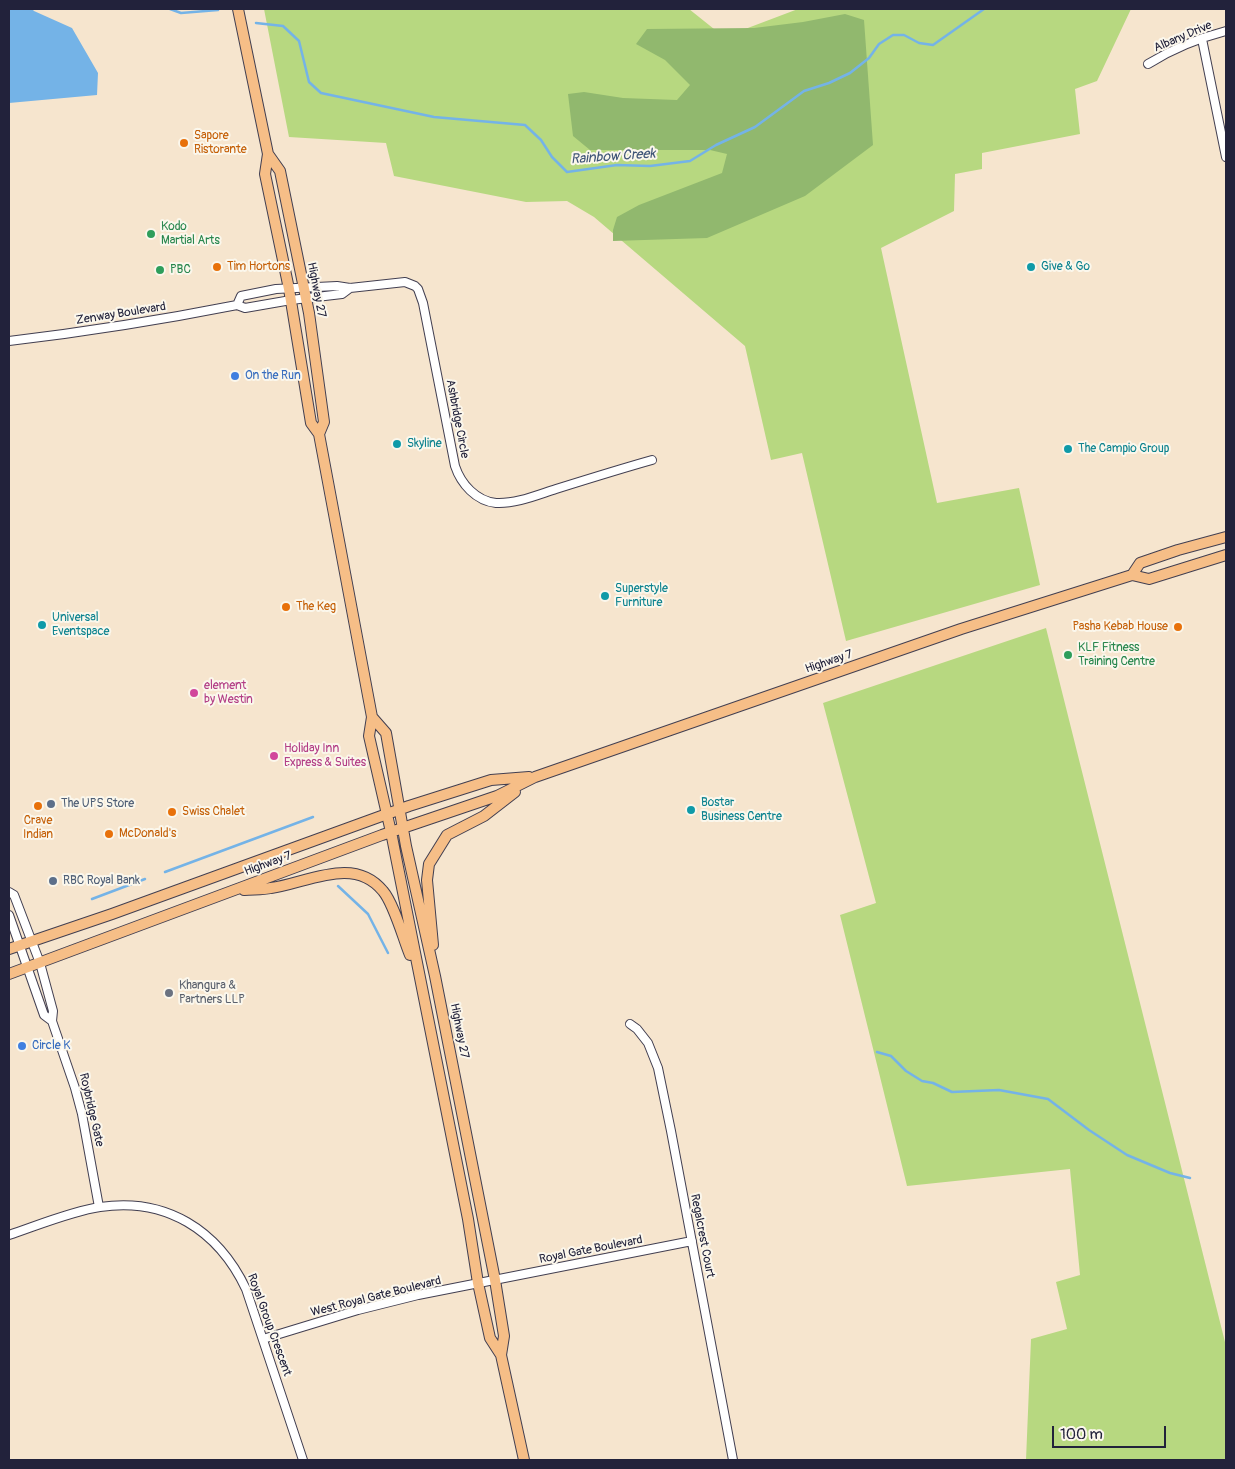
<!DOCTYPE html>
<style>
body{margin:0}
#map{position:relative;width:1235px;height:1469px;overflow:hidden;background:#f6e5ce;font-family:Pangolin,sans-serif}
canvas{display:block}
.frame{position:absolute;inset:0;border:10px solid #22223b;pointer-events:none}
.scale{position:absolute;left:1052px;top:1426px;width:114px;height:22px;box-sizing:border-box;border:2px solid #22223b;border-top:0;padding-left:6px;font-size:15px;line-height:18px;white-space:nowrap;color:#22223b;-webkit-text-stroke:4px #fbf7ec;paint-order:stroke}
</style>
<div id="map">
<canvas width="1235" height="1469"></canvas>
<div class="frame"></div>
<div class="scale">100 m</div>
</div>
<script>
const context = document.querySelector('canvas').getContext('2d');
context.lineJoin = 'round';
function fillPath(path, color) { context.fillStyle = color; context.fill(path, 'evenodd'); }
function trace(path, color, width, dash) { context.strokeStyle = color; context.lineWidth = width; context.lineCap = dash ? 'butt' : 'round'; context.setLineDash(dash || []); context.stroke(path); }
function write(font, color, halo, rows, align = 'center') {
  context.font = font + ' Pangolin,sans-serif'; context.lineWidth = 4; context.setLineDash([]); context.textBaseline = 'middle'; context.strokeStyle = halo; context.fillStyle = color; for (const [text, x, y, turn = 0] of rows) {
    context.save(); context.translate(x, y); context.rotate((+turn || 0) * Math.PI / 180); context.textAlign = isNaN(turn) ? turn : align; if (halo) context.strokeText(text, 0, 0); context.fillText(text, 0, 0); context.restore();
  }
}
fillPath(new Path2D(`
 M264,9H689L724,37L798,9H1131L1097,81L1075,89L1080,134L982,153V169L955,174L954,211L881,248L937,503L1019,488L1040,585L846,641L802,453L771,460L745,346L594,217L567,201L526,202L394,176L386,143L289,137Z
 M1046,628L1226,1346V1460H1026L1031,1339L1067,1329L1056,1282L1080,1275L1070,1169L907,1186L840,915L876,903L823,703Z`), '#b7d880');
fillPath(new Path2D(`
 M845,14L864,20L873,145L805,196L707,238L613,241V230L617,217L639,205L722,173L727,154L710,150H590L573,136L568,94L584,92L623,98L677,100L690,85L665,60L636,44L647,29L754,28L803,22Z`), '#91b86e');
fillPath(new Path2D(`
 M9,9H32L34,11L72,28L98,73L97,95L9,103Z`), '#74b3e7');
trace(new Path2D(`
 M170,9L181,13L218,10
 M256,23L283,26L299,41L309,82L321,93L434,117L525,125L541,140L552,157L567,172L617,165L650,166L690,161L716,145L755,127L804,91L829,83L850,73L869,58L879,44L893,35H904L919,43L933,45L984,9
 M165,872L313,817
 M338,886L368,914L388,953
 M92,899L145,879
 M877,1052L891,1056L906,1071L922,1081L933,1083L952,1092L999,1090L1048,1099L1089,1130L1127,1155L1170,1173L1190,1178`), '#74b3e7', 2.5);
const minor = new Path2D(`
 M1202,39L1226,157
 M1148,64C1172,49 1199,38 1226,31
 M237,305L241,296L276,289L337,286L350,288L405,282L415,286L418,289L423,303L455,466C461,484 476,501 496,503C516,504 537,495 556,489C588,479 620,469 652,460
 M9,341C85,332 161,320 237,305L245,308L291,300L342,294L350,288
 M9,892L14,895L40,963L53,1011L52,1021L75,1088L82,1114L99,1207
 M9,915L44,1015L52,1021
 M630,1024L637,1029L648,1043L658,1068L671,1131L733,1460
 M9,1235C36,1226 72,1211 100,1207C166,1197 218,1230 246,1289L303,1460
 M263,1339L358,1310L418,1295L692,1241`);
const major = new Path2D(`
 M238,9L268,154L265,174L289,289L311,423L319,434L372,717L369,736L391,832L468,1219L478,1283L490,1338L501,1355L524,1460
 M268,154L280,171L309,313L324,422L319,434
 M1132,575L1140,563L1178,550L1226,537
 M372,717L386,733L406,846L435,976L495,1280L504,1336L501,1355
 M244,890C253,889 262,890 271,888C307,883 354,855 383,891C394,904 403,938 410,955
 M433,945L427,880L429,864L447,835L484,816L515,792
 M9,949L112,914L409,806L491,780L529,777
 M9,974L382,835L497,796L535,777L961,629L1132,575L1149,579L1226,555`);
trace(minor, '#423f51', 10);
trace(major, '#423f51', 12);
trace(minor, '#fff', 8);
trace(major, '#f6be87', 10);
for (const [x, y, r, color] of [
 [184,143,5,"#e8710a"],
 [151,234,5,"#2e9e5b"],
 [217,267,5,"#e8710a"],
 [1031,267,5,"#0f9aa8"],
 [160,270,5,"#2e9e5b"],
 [235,376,5,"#3f7fe0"],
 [397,444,5,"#0f9aa8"],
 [1068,449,5,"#0f9aa8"],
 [605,596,5,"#0f9aa8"],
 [286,607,5,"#e8710a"],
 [42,625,5,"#0f9aa8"],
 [1178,627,5,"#e8710a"],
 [1068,655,5,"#2e9e5b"],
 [194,693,5,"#d1479c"],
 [274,756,5,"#d1479c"],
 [51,804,5,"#5c6f8a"],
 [38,806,5,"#e8710a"],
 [691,810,5,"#0f9aa8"],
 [172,812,5,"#e8710a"],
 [109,834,5,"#e8710a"],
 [53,881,5,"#5c6f8a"],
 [169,993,5,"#6b7280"],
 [22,1046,5,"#3f7fe0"]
]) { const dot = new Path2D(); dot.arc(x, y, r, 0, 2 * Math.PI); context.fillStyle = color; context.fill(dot); trace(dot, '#fbf7ec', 2); }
write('12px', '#22223b', '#fbf7ec', [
 ["Albany Drive",1183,37,-23],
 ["Highway 27",316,290,79],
 ["Zenway Boulevard",121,314,-9],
 ["Ashbridge Circle",457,419,79],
 ["Highway 7",829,662,-19],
 ["Highway 7",268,864,-20],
 ["Highway 27",459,1031,79],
 ["Roybridge Gate",91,1110,77],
 ["Regalcrest Court",702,1236,79],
 ["Royal Gate Boulevard",591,1250,-11],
 ["West Royal Gate Boulevard",376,1297,-14],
 ["Royal Group Crescent",269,1325,70]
]);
write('12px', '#c56008', '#fbf7ec', [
 ["Sapore",194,136],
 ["Ristorante",194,150],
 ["Tim Hortons",227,267],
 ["The Keg",296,607],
 ["Pasha Kebab House",1168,627,"right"],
 ["Swiss Chalet",182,812],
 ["Crave",38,821,"center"],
 ["Indian",38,835,"center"],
 ["McDonald's",119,834]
], 'left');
write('12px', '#27864d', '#fbf7ec', [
 ["Kodo",161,227],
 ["Martial Arts",161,241],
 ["PBC",170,270],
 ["KLF Fitness",1078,648],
 ["Training Centre",1078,662]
], 'left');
write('12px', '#0d838f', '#fbf7ec', [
 ["Give & Go",1041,267],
 ["Skyline",407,444],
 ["The Campio Group",1078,449],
 ["Superstyle",615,589],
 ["Furniture",615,603],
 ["Universal",52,618],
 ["Eventspace",52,632],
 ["Bostar",701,803],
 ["Business Centre",701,817]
], 'left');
write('12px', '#366cbe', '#fbf7ec', [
 ["On the Run",245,376],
 ["Circle K",32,1046]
], 'left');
write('12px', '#b23c85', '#fbf7ec', [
 ["element",204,686],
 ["by Westin",204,700],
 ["Holiday Inn",284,749],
 ["Express & Suites",284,763]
], 'left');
write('12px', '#4e5e75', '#fbf7ec', [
 ["The UPS Store",61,804],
 ["RBC Royal Bank",63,881]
], 'left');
write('12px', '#5b616d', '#fbf7ec', [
 ["Khangura &",179,986],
 ["Partners LLP",179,1000]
], 'left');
write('italic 14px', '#3f5577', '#fbf7ec', [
 ["Rainbow Creek",613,157,-4]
]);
</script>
